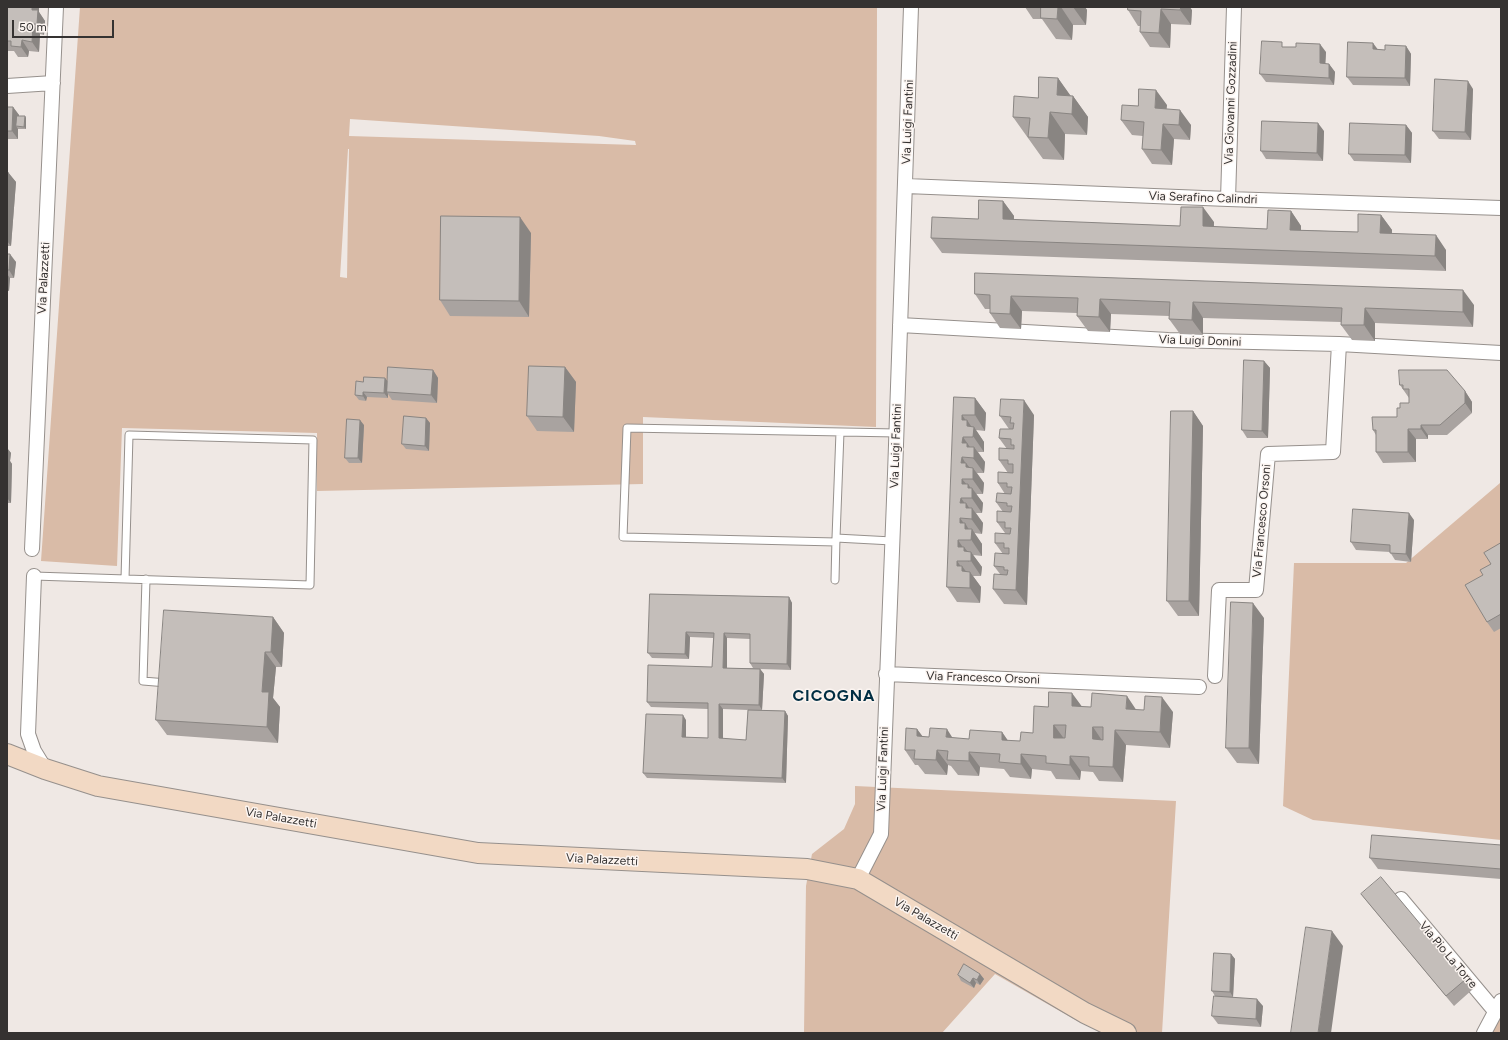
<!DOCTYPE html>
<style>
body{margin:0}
#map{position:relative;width:1508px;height:1040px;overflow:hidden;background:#efe8e4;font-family:Figtree,sans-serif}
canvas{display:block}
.frame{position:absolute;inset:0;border:8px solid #353231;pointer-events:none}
.scale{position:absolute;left:12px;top:20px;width:102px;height:18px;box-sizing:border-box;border:2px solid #353231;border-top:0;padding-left:5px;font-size:12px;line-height:14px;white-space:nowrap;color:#353231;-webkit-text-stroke:3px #fcf5f1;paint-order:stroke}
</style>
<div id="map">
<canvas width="1508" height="1040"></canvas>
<div class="frame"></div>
<div class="scale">50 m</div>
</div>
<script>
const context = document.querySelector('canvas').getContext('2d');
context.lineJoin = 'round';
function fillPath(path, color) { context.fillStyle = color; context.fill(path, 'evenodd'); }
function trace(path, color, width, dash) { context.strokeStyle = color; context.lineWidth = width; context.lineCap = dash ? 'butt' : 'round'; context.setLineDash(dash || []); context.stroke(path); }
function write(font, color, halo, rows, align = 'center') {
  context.font = font + ' Figtree,sans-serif'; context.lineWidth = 3; context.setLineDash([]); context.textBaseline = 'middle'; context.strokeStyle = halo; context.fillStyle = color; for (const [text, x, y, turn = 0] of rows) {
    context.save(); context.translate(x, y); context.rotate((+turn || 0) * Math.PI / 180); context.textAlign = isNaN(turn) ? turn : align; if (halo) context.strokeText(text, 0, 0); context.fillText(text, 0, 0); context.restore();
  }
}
fillPath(new Path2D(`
 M80,7H877L876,427L643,417V484L317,491V433L122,428L117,566L41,561ZM350,119L599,136L635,141L636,145L349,136ZM348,149H349L347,278L340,277Z
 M1501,474V840L1313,820L1283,806L1294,563H1406L1500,483Z
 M855,786L1176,801L1162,1033H1119L1103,1027L1079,1022L995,974L942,1033H804L806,886L812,854L844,829L855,804Z
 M1501,999V1033H1486Z`), '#d9bba7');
const lane = new Path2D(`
 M836,538L840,432
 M836,542L623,537L627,428L897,433
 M34,576L310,585L313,440L129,435L125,579
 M146,579L143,681L167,683
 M835,580L836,538L892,541`);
const street = new Path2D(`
 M7,86L53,83
 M906,186L1228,199L1501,208
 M1228,199L1234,7
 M900,325L1168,340L1339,344L1501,353
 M32,549L56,7
 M34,576L28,734L34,751L45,769
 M886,674L1199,687
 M1215,676L1219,590H1256L1268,454L1333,452L1339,344
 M858,879L881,834L895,474L911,7
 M1401,899L1495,1011
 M1484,1033L1501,1001`);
const secondary = new Path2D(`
 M7,754L45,769L98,786L478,853L807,869L858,879L1085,1013L1126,1033`);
trace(lane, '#96908c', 9);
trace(street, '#96908c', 16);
trace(secondary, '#96908c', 22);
trace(lane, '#fff', 7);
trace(street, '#fff', 14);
trace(secondary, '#f2d9c4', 20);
fillPath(new Path2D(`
 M7,7H39V12L45,21L44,35L40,34L39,52L29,51L28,57H18L14,51H8L7,50Z
 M1025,7H1085L1087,10L1086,25H1073L1072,40L1056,39L1042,19H1033Z
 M1128,7L1192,10L1191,25L1171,24L1170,48L1150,47L1140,32V26H1138L1128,10Z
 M1406,46L1411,54L1410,86L1353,85L1347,77L1378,49L1385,50Z
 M1285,47L1326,52L1325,64H1329L1335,72L1334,85L1266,82L1260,74Z
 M1058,78L1070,96H1073L1088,117L1087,135L1065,134L1064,160L1043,159L1013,117L1038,98Z
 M1473,89L1471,140L1439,139L1433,131Z
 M1167,105L1166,109L1191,125L1190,140L1174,139L1172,165L1152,164L1142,149L1143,136L1132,135L1121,120L1138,106Z
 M7,107H13L19,115V116H25L26,118V129H18V139H7Z
 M1406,125L1412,133L1411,163L1354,161L1349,154Z
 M1324,131L1323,161L1266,159L1261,151Z
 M7,172L16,182L11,246H7Z
 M1003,201L1014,216V220L1180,226L1214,222V227L1267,229L1291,211L1301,226V230L1358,232L1381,215L1392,230V234L1446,250V271L942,253L931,238L978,219Z
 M531,233L529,317L450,316L440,300Z
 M7,254L16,262L14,278H10L9,291H7Z
 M975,294L1474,305L1473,327L1375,323V341L1352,340L1341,325V322L1203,318V335L1180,334L1169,319V316L1111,314L1110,332L1088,331L1077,316V313L1022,311L1021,329L1000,328L990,313V309H985Z
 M1264,361L1270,368L1268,438H1247L1242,430Z
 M565,367L576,382L574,432L537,431L527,416Z
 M433,370L438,378L437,403L392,400L388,394V398L367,397L366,401L359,400L355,395L363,382L385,378L387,381Z
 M1400,385L1465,391L1472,402V413L1447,435H1428V439H1416V462L1383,463L1376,452V435L1373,430L1397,417L1400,408L1409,403V398Z
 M954,397L975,398L986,413L985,431L976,430L984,442V452H978L985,462L984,473H977L984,483L983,494H976L983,503L982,513H976L983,523L982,534L974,533L982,544V556L973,555L982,567L981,576H973L981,587L980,603L957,602L947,587Z
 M1193,411L1203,426L1199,616H1178L1167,601Z
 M1034,415L1027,605L1004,604L993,589L1000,574L994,566L1003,554L995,543L1005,533L997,522L1003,512L996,502L1005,494L998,483L1008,473L999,460L1007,449L999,438L1009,429L1000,416Z
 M426,418L430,423L429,451L406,449L402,444Z
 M364,425L362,463H349L345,458Z
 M7,448L11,453L10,461L12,464L11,503H7Z
 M1414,520L1411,562L1395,560L1390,552L1356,550L1351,542Z
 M1501,543V628L1494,632L1487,622L1483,575L1491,564Z
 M650,594L789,597L792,603L791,670L760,669L764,674L762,710L785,711L788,716L786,783L647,778L643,773L686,720V737L708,738V709L651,707L647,702L712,667L713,638L690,637L689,659L652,658L648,653ZM727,638L750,639V663L753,668H727ZM723,709L748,710L746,740L723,739Z
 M273,617L284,633L282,667H276L273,698L280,707L278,743L167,735L156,720Z
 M1264,618L1259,764L1237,763L1226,748Z
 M1048,707H1082L1173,712L1170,748L1126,745L1123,782L1099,781L1093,772L1081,771L1080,780L1056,779L1051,771L1032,769L1031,779L1010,777L1004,769L980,767L979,776L958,775L951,766L948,765L947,775L925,774L918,765H915L905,750L917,729L923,737L969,739L1002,732L1008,741H1020L1033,733Z
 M1501,845V879L1378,869L1370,858Z
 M1361,894L1466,979L1473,989L1454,1006L1369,904Z
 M1231,954L1235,959L1233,997L1263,1006L1261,1027L1218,1024L1212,1016L1215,996L1212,991Z
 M980,974L984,979L980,985L976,983L974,988L961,981L958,975Z`), '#a9a3a0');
fillPath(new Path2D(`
 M32,7H39V12L45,21L44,35L37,24L32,10Z
 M1058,7H1061L1073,25L1072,40L1057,19Z
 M1073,7H1085L1087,10L1086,25Z
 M1181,7H1190L1192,10L1191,25L1180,10Z
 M1161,9L1171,24L1170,48L1159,33Z
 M33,24L40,34L39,52L32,42Z
 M22,40L29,51L28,57L21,47Z
 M1373,43L1379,51L1373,49Z
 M1320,44L1326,52L1325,71L1320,63Z
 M1406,46L1411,54L1410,86L1405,78Z
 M1329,64L1335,72L1334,85L1329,78Z
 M1058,78L1073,99V96L1088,117L1087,135L1057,95Z
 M1468,81L1473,89L1471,140L1465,132Z
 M1156,90L1167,105L1165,123L1155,108Z
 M13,107L19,115L18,126H16L18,129V139L12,131Z
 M1180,110L1191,125L1190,140L1179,125Z
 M1050,112L1065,134L1064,160L1048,138Z
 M25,116L26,118V129L24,127Z
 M1318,123L1324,131L1323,161L1317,153Z
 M1163,124L1174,139L1172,165L1161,150Z
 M1406,125L1412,133L1411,163L1405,155Z
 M8,172L16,182L11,246L7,241V191Z
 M1003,201L1014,216L1013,234L1003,219Z
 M1203,207L1214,222L1213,241L1203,226Z
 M1291,211L1301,226V245L1290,230Z
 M1381,215L1392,230L1391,248L1380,233Z
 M520,217L531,233L529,317L519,301Z
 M1436,235L1446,250V271L1435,256Z
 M10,254L16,262L14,278L9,270Z
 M7,274L10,278L9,291L7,289Z
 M1463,290L1474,305L1473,327L1463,312Z
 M1011,296L1022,311L1021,329L1010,314Z
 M1100,299L1111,314L1110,332L1099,317Z
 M1193,302L1203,318V335L1192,320Z
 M1365,308L1375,323V341L1364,325Z
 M1264,361L1270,368L1268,438L1262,431Z
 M565,367L576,382L574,432L563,417Z
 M433,370L438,378L437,403L431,395Z
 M385,378L389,383L387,392L388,394V398L384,393Z
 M1465,391L1472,402V413L1465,403Z
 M363,392L367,397L366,401L363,396Z
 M975,398L986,413L985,431L975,415Z
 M1024,400L1034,415L1027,605L1016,590Z
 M1193,411L1203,426L1199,616L1189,601Z
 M962,415L967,422V420L973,429L974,427L984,442V452L962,420Z
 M426,418L430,423L429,451L425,446Z
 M360,420L364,425L362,463L358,458Z
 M1421,425L1428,435V439L1421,429Z
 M1408,429L1416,439V462L1408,452Z
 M963,437L974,453V447L985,462L984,473L962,443Z
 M7,448L11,453L10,461L12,464L11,503L7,498Z
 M962,457L966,464V463L973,472V468L984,483L983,494L961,463Z
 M962,479L968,486V484L972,490V488L983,503L982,513L962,484Z
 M961,498L966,505V503L972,512V508L983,523L982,534L960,503Z
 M1409,513L1414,520L1411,562L1406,554Z
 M960,518L965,525V523L971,533L972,529L982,544V556L960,523Z
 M958,540L964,549V547L971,556V552L982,567L981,576L969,558V562L958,547Z
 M957,561L962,568V566L970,577V572L981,587L980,603L970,588L957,566Z
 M789,597L792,603L791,670L787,664Z
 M1253,603L1264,618L1259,764L1249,748Z
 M273,617L284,633L282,667L271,652Z
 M686,632L690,637L689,659L685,654Z
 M724,633L727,638V673L723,668Z
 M265,652L276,667L273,698L280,707L278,743L267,727L262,692Z
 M760,669L764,674L762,710L759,705Z
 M1072,693L1083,708L1072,706Z
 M1127,696L1137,711L1126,709Z
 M1162,697L1173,712L1170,748L1160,732Z
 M719,704L723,709V744L719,738Z
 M785,711L788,716L786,783L782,778Z
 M683,715L686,720V742L682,737Z
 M1054,725L1065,740L1054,738Z
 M1093,727L1103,742L1093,739Z
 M917,729L928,744L917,736Z
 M947,729L957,745L946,737Z
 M1115,730L1126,745L1123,782L1113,767Z
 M1002,732L1013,748L1002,740Z
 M937,750L948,765L947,775L936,760Z
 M969,752L980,767L979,776L969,761Z
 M1021,754L1032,769L1031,779L1021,764Z
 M1070,756L1081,771L1080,780L1070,765Z
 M1332,931L1343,946L1331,1033H1318Z
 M1231,954L1235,959L1233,997L1230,992Z
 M980,974L984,979L980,985L977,980Z
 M973,978L976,983L974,988L970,983Z
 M1257,999L1263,1006L1261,1027L1256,1019Z`), '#898582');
const building = new Path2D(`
 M7,7H32V10H38L37,24H33L32,42L22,40L21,47L11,46V41H7Z
 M1041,7H1058L1057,19L1041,18Z
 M1128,7H1181L1180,10L1161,9L1159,33L1140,32L1141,11L1128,10Z
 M1262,41L1282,42V47H1296V43L1320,44V63L1329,64V78L1260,74Z
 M1348,42L1373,43V49L1385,50V45L1406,46L1405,78L1347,77Z
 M1039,77L1058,78L1057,95L1073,96L1072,114L1050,112L1048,138L1028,137L1030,118L1013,117L1014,96L1038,98Z
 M1435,79L1468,81L1465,132L1433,131Z
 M1139,89L1156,90L1155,108L1180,110L1179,125L1163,124L1161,150L1142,149L1144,122L1121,120L1122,105L1138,106Z
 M7,107H13L12,131H7Z
 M17,116H25L24,127L16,126Z
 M1262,121L1318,123L1317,153L1261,151Z
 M1350,123L1406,125L1405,155L1349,154Z
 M7,172H8L7,191Z
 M979,200L1003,201V219L1180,226L1181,207H1203V226L1267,229L1268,210L1291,211L1290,230L1358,232V214L1381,215L1380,233L1436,235L1435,256L931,238L932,217L978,219Z
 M441,216L520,217L519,301L440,300Z
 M7,254H10L9,270H7Z
 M975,273L1463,290V312L1365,308L1364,325H1341L1342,308L1193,302L1192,320L1169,319L1170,302L1100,299L1099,317L1077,316L1078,298L1011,296L1010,314L990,313V295L975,294Z
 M1244,360L1264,361L1262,431L1242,430Z
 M529,366L565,367L563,417L527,416Z
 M388,367L433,370L431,395L387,392Z
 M1399,370H1447L1465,391V403L1440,425H1421V429H1408V452H1376V430H1373L1372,417H1397V408H1400V403H1409V389H1403V385H1400Z
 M364,377L385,378L384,393L363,392V396L355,395L356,381L363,382Z
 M954,397L975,398V415H962V420H967V426L974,427L973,437H963L962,443H967V447H974V458L962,457L961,463H966V467L973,468V479H962V484H968V488H972V498H961L960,503H966V508H972V519L960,518V523H965V529H972L971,540H958V547H964V551L971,552V561H957V566H962V571L970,572V588L947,587Z
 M1001,399L1024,400L1016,590L993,589L994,574L1007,575L1008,570H1004V567L994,566L995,553L1009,554V548H1004V543H995V533L1010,534L1011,528H1005V522H997V511L1011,512L1012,506H1007V503L996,502L997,493L1011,494L1012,487H1007V483H998V472L1013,473V464H1008V460H999V448L1014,449V445H1011V439L999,438L1000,429H1013L1014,423H1010L1011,417L1000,416Z
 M1171,411H1193L1189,601H1167Z
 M404,416L426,418L425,446L402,444Z
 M347,419L360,420L358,458H345Z
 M1353,509L1409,513L1406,554L1390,553V545L1351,542Z
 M1501,543V614L1487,622L1465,585L1483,575L1480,570L1491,564L1484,553Z
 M650,594L789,597L787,664L750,663V634L724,633L723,668L760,669L759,705L719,704V738L746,740L748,710L785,711L782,778L643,773L646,714L683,715L682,737L708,738V703L647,702L648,665L712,667L714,633L686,632L685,654L648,653Z
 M1231,602L1253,603L1249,748H1226Z
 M164,610L273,617L271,652H265L262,692H269L267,727L156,720Z
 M1049,692L1072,693V706L1091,707L1092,693L1127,696L1126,709L1144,710L1145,696L1162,697L1160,732L1115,730L1113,767L1089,766V757L1070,756V765L1046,763V756L1021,754V764L999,762L1000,754L969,752V761L947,760L948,751L937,750L936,760L914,759L915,750H905L906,728L917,729V736L929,737L930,728L947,729L946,737L969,739L970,730L1002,732V740L1020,741L1021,732L1033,733L1034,706L1048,707ZM1054,725H1066L1065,738H1054ZM1093,727H1103V740L1093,739Z
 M1372,835L1501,845V869L1370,858Z
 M1381,877L1466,979L1446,996L1361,894Z
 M1306,927L1332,931L1318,1033H1291Z
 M1214,953L1231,954L1230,992L1212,991Z
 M964,964L980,974L977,980L973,978L970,983L958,975Z
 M1214,996L1257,999L1256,1019L1212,1016Z`);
fillPath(building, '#c4beba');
trace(building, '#898582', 1);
write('12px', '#353231', '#fcf5f1', [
 ["Via Giovanni Gozzadini",1231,103,-88],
 ["Via Luigi Fantini",908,122,-88],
 ["Via Serafino Calindri",1203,198,2],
 ["Via Palazzetti",44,278,-87],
 ["Via Luigi Donini",1200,341,2],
 ["Via Luigi Fantini",896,446,-88],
 ["Via Francesco Orsoni",1262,521,-85],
 ["Via Francesco Orsoni",983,678,2],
 ["Via Luigi Fantini",883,769,-88],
 ["Via Palazzetti",281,818,10],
 ["Via Palazzetti",602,860,3],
 ["Via Palazzetti",926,919,30],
 ["Via Pio La Torre",1448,955,50]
]);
context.letterSpacing = '1px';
write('bold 16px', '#012e43', '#fcf5f1', [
 ["CICOGNA",834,696]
]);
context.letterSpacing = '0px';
</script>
